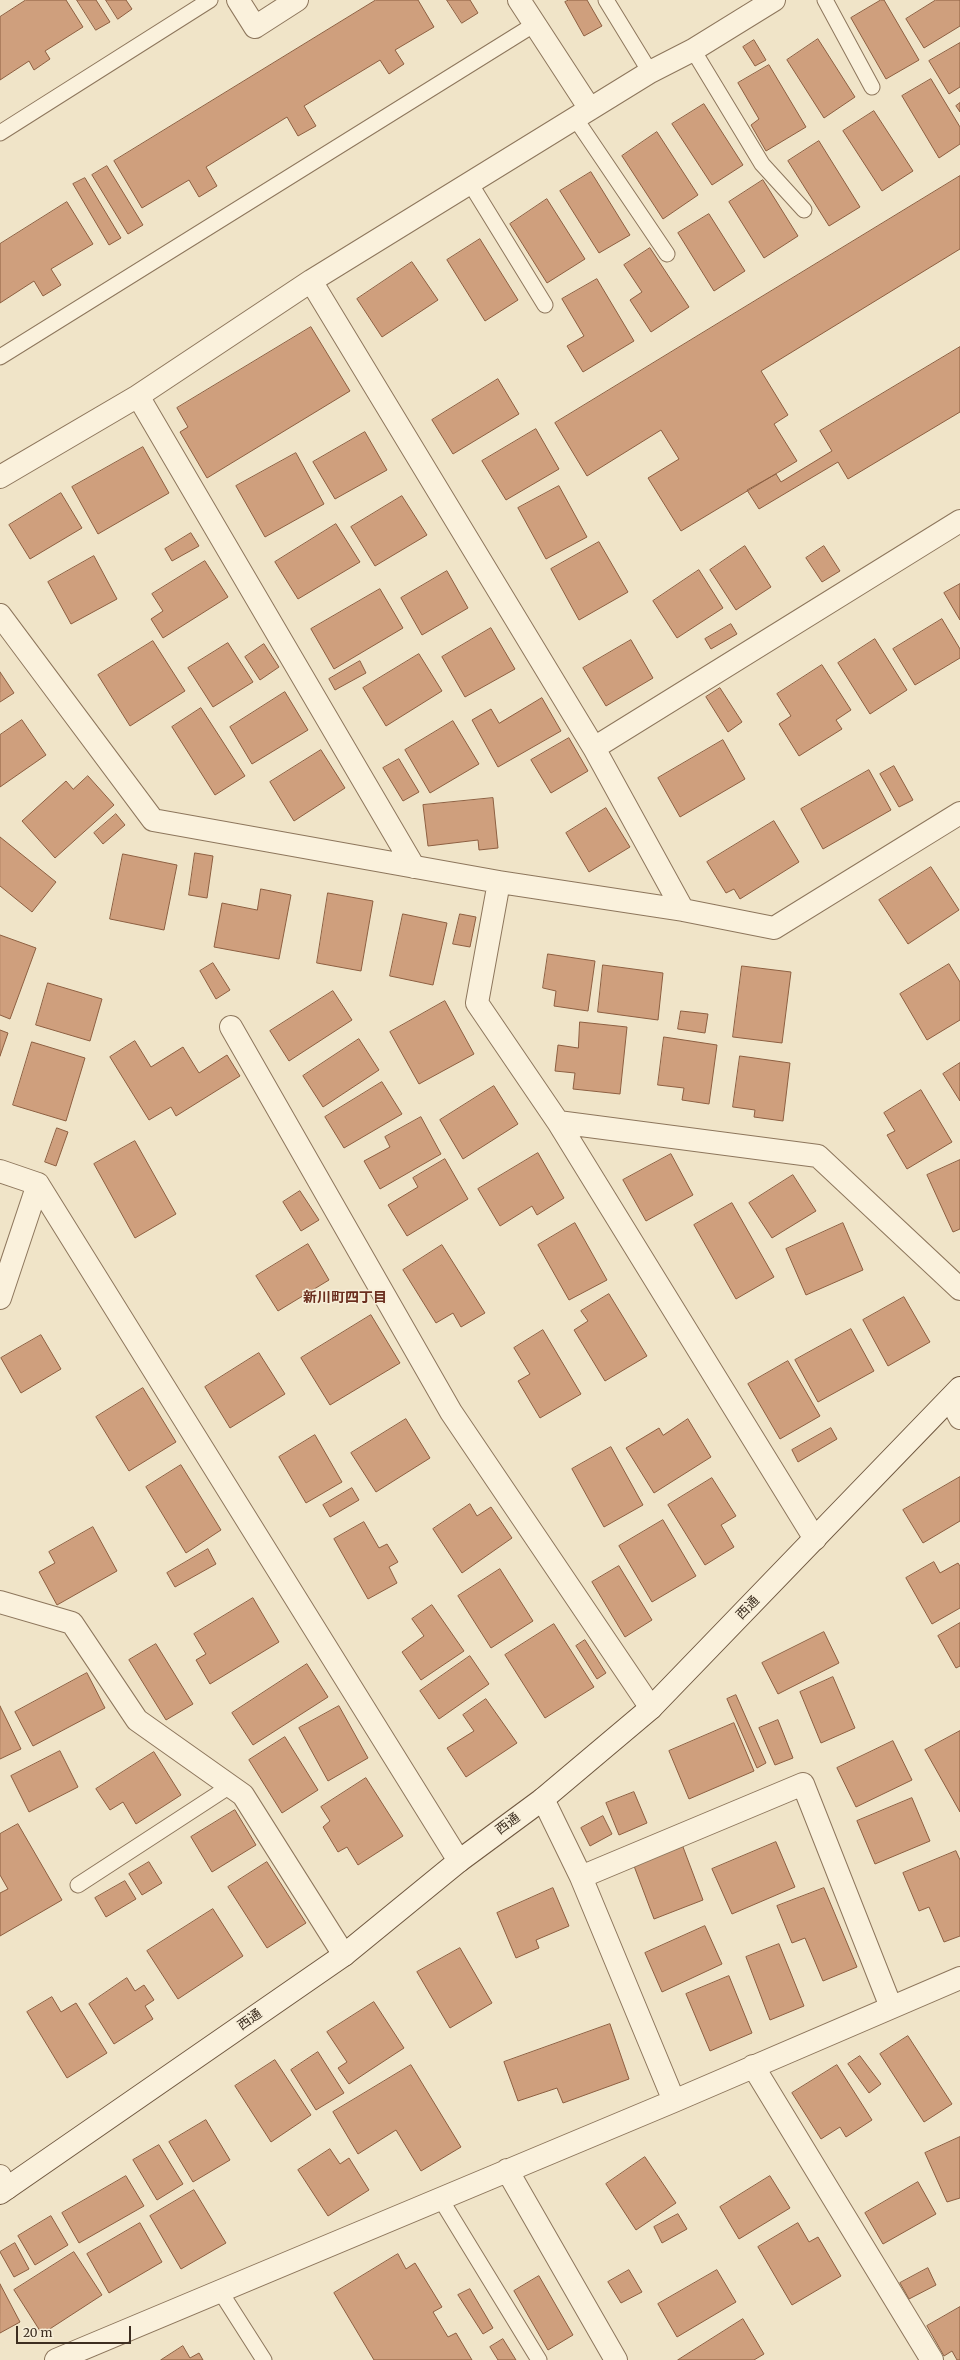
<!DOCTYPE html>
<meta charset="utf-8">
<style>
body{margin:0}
#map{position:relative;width:960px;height:2360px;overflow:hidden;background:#f0e4c8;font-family:Merriweather,serif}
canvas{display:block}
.scale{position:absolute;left:16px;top:2326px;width:115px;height:18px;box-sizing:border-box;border:2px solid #3d2e20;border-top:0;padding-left:5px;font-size:12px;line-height:14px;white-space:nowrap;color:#3d2e20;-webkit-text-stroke:3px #f7eed8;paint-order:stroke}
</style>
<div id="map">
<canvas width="960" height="2360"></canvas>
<div class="scale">20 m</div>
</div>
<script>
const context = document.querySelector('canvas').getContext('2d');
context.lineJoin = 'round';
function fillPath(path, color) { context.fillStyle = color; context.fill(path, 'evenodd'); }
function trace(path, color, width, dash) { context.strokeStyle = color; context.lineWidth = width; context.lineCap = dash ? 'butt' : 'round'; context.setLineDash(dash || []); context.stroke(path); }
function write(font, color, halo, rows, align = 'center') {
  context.font = font + ' Merriweather,"Noto Sans JP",serif'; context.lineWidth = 3; context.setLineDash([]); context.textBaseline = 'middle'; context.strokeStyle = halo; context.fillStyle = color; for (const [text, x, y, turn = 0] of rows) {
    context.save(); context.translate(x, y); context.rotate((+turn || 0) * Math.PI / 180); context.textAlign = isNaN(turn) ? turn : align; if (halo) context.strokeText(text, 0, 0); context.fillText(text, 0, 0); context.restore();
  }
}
const building = new Path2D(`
 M26,0H66L83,27L45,51L50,59L34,70L29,61L0,80V17Z
 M77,0H96L110,22L96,30Z
 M106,0H126L132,9L118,19Z
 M376,0H418L434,27L395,50L404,64L389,74L380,60L304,106L316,126L298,136L287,117L206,167L217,186L199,197L189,180L142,208L114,161Z
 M447,0H470L478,13L462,23Z
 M569,0H587L602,26L584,36L565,2Z
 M881,0H884L919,60L886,79L851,18Z
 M936,0H960V26L924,48L906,19Z
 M818,39L855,97L824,118L787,60Z
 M754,40L766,60L755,66L743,47Z
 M960,43V87L949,94L929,61Z
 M769,65L806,127L766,151L751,125L759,119L738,83Z
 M931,79L960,127V144L939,158L902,96Z
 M960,103V112L956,106Z
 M704,104L743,165L712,185L672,124Z
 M874,111L913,171L882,191L843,131Z
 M657,132L698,195L663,219L622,156Z
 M819,141L860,207L829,226L788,161Z
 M107,166L143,225L128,234L92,175Z
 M591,172L630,235L599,253L560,191Z
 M960,176V249L761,371L788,415L774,424L797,461L681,531L648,478L679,459L661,430L587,476L555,423Z
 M85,178L121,238L109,245L73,184Z
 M763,180L798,236L764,258L729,202Z
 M547,199L585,259L547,283L510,224Z
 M67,202L93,244L51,269L61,285L43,296L34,281L0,303V244Z
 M709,214L745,271L714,291L678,233Z
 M480,239L518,300L485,321L447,260Z
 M650,248L689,307L651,332L630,300L642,292L624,265Z
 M412,262L438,300L382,337L357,299Z
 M597,279L634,341L583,372L567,346L584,336L562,299Z
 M311,327L350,391L207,478L180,432L188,427L177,408Z
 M960,347V412L848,479L838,462L759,509L747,490L776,474L781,482L832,451L820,431Z
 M498,379L519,414L453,454L432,420Z
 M536,429L559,469L506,500L482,461Z
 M365,432L387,470L335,499L313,462Z
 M143,447L169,493L98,534L72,487Z
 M296,453L324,504L265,537L236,486Z
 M559,486L587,537L546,559L518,508Z
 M61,493L82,528L30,559L9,525Z
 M402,496L427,535L375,566L351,527Z
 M336,524L360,562L298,599L275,562Z
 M191,533L199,546L172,561L165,549Z
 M599,542L628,592L579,620L551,569Z
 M745,546L771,587L736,610L710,570Z
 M824,546L840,571L822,582L806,558Z
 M94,556L117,599L71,624L48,582Z
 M205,561L228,597L163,638L151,619L163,611L152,594Z
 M699,570L723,608L677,638L653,601Z
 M447,571L468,608L422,635L401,598Z
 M960,584V620L944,593Z
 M380,589L403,628L334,669L311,629Z
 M942,619L960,649V658L915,685L893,649Z
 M731,624L737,634L711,649L705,639Z
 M491,628L515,669L465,697L442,657Z
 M875,639L907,690L870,714L838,663Z
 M631,640L653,678L606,706L583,668Z
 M153,641L185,691L130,726L98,675Z
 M228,643L253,682L213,707L188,668Z
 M264,644L279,667L260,680L245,657Z
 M419,654L442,691L386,726L363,688Z
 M360,661L366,673L335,690L329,679Z
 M822,665L851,710L836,720L842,729L799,756L779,724L791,716L777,694Z
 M0,672L14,693L0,702Z
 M720,688L742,722L728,732L706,697Z
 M285,692L308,730L252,764L230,727Z
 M542,698L561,731L498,767L472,720L491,709L499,723Z
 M201,708L245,776L215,795L172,727Z
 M22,720L46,755L0,787V735Z
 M453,721L479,764L430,793L405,750Z
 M569,738L588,771L551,793L531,760Z
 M723,740L745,779L680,817L658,778Z
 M321,750L345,788L294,821L270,782Z
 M399,759L419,792L403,801L383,768Z
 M894,766L913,800L899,807L880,774Z
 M869,770L891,810L823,849L801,809Z
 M88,776L114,805L55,858L22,821L66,781L73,789Z
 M493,798L498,848L479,850L478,840L428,846L423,805Z
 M606,808L630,847L589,872L566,833Z
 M116,814L125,825L103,844L94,833Z
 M774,821L799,862L740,899L734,889L726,893L707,862Z
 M0,837L56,882L32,912L0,886Z
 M195,853L213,856L207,898L189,895Z
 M123,854L177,865L164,930L110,919Z
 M931,867L959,910L908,944L879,900Z
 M261,889L291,895L279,959L214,947L222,903L257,910Z
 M328,893L373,901L361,971L317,963Z
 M403,914L447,923L433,985L390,976Z
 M460,914L476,917L470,947L453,944Z
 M0,935L36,948L10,1019L0,1015Z
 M548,954L595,961L588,1011L554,1006L556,991L543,988Z
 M213,963L230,990L216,999L200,971Z
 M949,964L960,982V1020L927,1040L900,994Z
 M603,965L663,973L658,1020L598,1012Z
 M742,966L791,972L782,1043L733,1037Z
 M48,983L102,999L90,1041L36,1025Z
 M333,991L352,1020L289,1061L270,1031Z
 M445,1001L474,1054L419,1084L390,1032Z
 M681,1011L708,1014L705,1033L678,1029Z
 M580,1022L627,1027L620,1094L573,1089L575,1073L555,1071L558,1045L578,1048Z
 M0,1030L8,1033L0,1056Z
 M664,1037L717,1045L709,1104L682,1100L684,1088L658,1085Z
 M359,1039L379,1070L323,1107L303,1076Z
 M135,1041L151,1067L183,1047L199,1073L227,1055L240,1076L176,1116L171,1107L149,1120L110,1057Z
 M32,1042L85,1058L66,1121L13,1105Z
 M740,1056L790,1063L783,1121L754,1117L755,1110L733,1107Z
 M960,1063V1101L943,1074Z
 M382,1082L402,1114L344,1148L325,1117Z
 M494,1086L518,1124L463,1159L440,1120Z
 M921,1090L952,1142L907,1169L887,1135L895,1131L884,1113Z
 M421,1117L441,1154L380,1189L364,1161L390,1147L385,1137Z
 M57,1128L68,1132L56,1166L45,1162Z
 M135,1141L176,1214L135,1238L94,1164Z
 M538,1153L564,1198L537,1215L532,1206L500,1226L478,1189Z
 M671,1154L693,1195L646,1221L623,1180Z
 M445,1159L468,1199L407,1236L388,1205L418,1187L413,1178Z
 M960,1160V1229L953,1232L927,1175Z
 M793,1175L816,1211L772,1238L749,1203Z
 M300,1191L319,1220L301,1231L283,1202Z
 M732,1203L774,1277L736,1299L694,1225Z
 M575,1223L607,1280L569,1300L538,1245Z
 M843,1223L863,1270L806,1295L786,1249Z
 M308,1244L329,1280L278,1311L256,1276Z
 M442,1245L485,1313L461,1327L453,1313L436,1323L403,1270Z
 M609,1294L647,1356L605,1381L574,1330L588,1321L581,1311Z
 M904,1297L930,1342L888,1366L863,1320Z
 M371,1315L400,1363L330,1405L301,1358Z
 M851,1329L874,1371L818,1402L795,1360Z
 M543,1330L581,1394L540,1418L518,1381L530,1374L514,1348Z
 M41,1335L61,1369L21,1393L1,1358Z
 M259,1353L285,1394L230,1428L205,1387Z
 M788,1361L820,1416L780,1439L748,1384Z
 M143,1388L176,1442L129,1471L96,1417Z
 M406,1419L430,1458L376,1492L351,1453Z
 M688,1419L711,1457L654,1493L626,1448L659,1428L663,1435Z
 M831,1428L837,1439L798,1462L792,1450Z
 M315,1435L342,1482L306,1503L279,1457Z
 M611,1447L643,1505L604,1527L572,1469Z
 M181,1465L221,1530L186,1553L146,1487Z
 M960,1477V1521L923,1543L903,1510Z
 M712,1478L736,1516L721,1525L734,1547L705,1565L668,1505Z
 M352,1488L359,1500L330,1517L323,1505Z
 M470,1504L477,1516L491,1507L512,1538L462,1573L433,1529Z
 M663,1520L696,1576L652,1602L619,1546Z
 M364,1522L379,1548L387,1544L398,1562L389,1567L397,1583L368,1599L334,1539Z
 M93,1527L117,1571L57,1605L39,1572L55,1563L49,1552Z
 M208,1549L216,1564L175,1587L167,1573Z
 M934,1562L940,1573L958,1563L960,1566V1608L932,1624L906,1578Z
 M619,1566L652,1620L625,1637L592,1582Z
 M500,1569L533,1621L491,1648L458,1596Z
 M253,1598L279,1642L210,1684L196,1660L206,1654L194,1634Z
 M432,1605L464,1651L421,1680L402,1652L424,1636L412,1619Z
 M960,1623V1666L956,1668L938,1636Z
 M554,1624L594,1687L545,1718L505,1655Z
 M824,1632L839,1663L778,1694L762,1663Z
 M585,1640L606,1673L597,1679L576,1646Z
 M156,1644L193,1704L166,1720L129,1660Z
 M470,1656L489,1684L439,1719L420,1691Z
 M307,1664L328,1697L253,1745L232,1713Z
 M87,1673L105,1708L33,1746L15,1712Z
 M833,1677L855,1728L821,1743L800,1692Z
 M736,1695L766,1763L757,1768L727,1699Z
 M486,1699L517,1743L466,1777L447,1748L474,1731L463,1715Z
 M0,1706L21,1749L0,1759Z
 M339,1706L368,1758L328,1781L299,1728Z
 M778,1720L793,1758L775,1765L759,1728Z
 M734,1723L754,1771L689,1799L669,1751Z
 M960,1731V1812L925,1750Z
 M285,1737L318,1790L282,1813L249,1760Z
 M893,1741L912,1780L856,1807L837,1768Z
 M60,1751L78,1787L29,1812L11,1776Z
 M154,1752L181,1795L136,1824L123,1802L110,1810L96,1789Z
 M366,1778L403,1836L358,1865L347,1847L338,1852L323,1827L330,1821L321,1807Z
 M634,1792L647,1823L619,1835L606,1803Z
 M912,1798L930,1841L875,1864L857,1821Z
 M235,1810L256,1845L212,1872L191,1837Z
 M603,1816L612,1834L590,1846L581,1828Z
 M18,1824L62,1900L0,1936V1893L8,1889L0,1875V1834Z
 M776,1842L795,1887L732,1914L712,1869Z
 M683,1847L703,1900L654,1919L634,1866Z
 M956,1851L960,1860V1936L944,1942L929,1907L919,1911L903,1873Z
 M149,1862L162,1883L142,1895L129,1874Z
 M267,1862L306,1923L267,1948L228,1887Z
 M125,1881L136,1899L106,1917L95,1898Z
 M553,1888L569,1926L536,1940L539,1948L516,1958L497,1913Z
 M824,1888L857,1967L823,1981L805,1938L792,1943L777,1906Z
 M213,1909L243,1956L178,1999L147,1951Z
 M705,1926L722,1964L662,1992L645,1953Z
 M779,1944L804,2006L770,2020L746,1957Z
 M460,1948L492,2003L450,2028L417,1972Z
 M729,1976L752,2033L710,2051L686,1994Z
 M127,1978L135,1991L144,1985L154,2000L145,2006L153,2019L114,2044L89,2004Z
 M52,1997L61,2012L76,2003L107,2053L67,2078L27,2012Z
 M374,2002L404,2048L349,2084L338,2068L347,2062L327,2032Z
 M610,2024L629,2079L563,2103L557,2088L518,2101L504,2062Z
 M908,2036L952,2104L924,2122L880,2054Z
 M318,2052L344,2093L316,2110L291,2070Z
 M860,2056L881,2084L869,2093L848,2064Z
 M275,2060L311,2115L271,2142L235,2086Z
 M411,2065L461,2147L421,2171L396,2130L358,2154L333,2112Z
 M837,2065L872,2120L846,2137L840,2127L821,2139L792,2093Z
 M206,2120L230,2160L193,2182L169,2142Z
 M960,2137V2198L947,2202L925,2153Z
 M159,2145L183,2184L157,2200L133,2160Z
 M330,2149L340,2164L349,2158L369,2190L328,2216L298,2170Z
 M645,2157L676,2203L636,2230L606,2184Z
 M126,2176L144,2206L79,2243L62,2213Z
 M770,2176L790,2208L739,2239L720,2207Z
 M918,2182L936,2214L883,2244L865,2213Z
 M194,2190L226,2243L181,2269L150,2216Z
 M678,2214L687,2229L662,2243L654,2227Z
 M51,2216L68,2245L35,2265L18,2236Z
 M140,2223L162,2262L109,2293L87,2254Z
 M798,2223L809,2242L818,2237L841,2276L792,2305L758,2247Z
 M15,2243L29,2269L14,2277L0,2252Z
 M74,2252L102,2295L42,2334L14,2290Z
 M398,2254L406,2269L415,2263L442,2307L433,2312L448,2337L456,2333L472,2360H374L334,2293Z
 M928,2268L936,2285L909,2299L900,2283Z
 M629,2270L642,2292L621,2303L608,2282Z
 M717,2270L736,2302L677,2337L658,2304Z
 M539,2276L573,2335L548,2350L514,2291Z
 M0,2284L20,2322L0,2333Z
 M470,2289L493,2328L483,2334L458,2295Z
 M960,2307V2360H957L952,2351L944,2356L927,2326Z
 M743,2319L764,2354L754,2360H678Z
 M503,2339L516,2360H498L490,2347Z
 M183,2346L190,2358L199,2353L203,2360H161Z`);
fillPath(building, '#cf9f7d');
trace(building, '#8d5f41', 1);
const lane = new Path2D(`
 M606,0L650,72
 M825,0L872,87
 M693,50L762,164L804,210
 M575,118L667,254
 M0,133L210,0
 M470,183L545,305
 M0,357L535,24
 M78,1885L230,1786
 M440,2198L539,2360
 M220,2291L264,2360`);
const street = new Path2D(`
 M238,0L255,27L297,0
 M519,0L590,109
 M311,281L594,748L683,910
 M138,396L414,867
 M0,477L138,396L311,281L590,109L650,72L693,50L774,0
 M0,615L153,820L499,882L683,910L774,928L960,813
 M594,748L960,521
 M499,882L477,1003L558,1122L815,1539
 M231,1027L451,1412L651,1708
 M558,1122L818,1156L960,1289
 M0,1171L38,1184L0,1298
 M38,1184L459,1861
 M950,1399L960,1418
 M0,1602L72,1623L137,1720L243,1795L344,1955
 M543,1799L581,1877L674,2101
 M581,1877L803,1784L891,2007
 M753,2066L932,2360
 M507,2170L616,2360
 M0,2176L7,2188
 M56,2360L674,2101L960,1978`);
const secondary = new Path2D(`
 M0,2193L344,1955L459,1861L543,1799L651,1708L960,1388`);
trace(lane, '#8d765c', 17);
trace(street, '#8d765c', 24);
trace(secondary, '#6f573f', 24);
trace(lane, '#faf1dc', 15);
trace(street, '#faf1dc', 22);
trace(secondary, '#faf1dc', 22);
write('13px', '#3d2e20', '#f7eed8', [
 ["西通",748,1608,-46],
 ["西通",508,1824,-37],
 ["西通",250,2020,-35]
]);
write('bold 14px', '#6b2e1e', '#f7eed8', [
 ["新川町四丁目",345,1298]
]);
</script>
